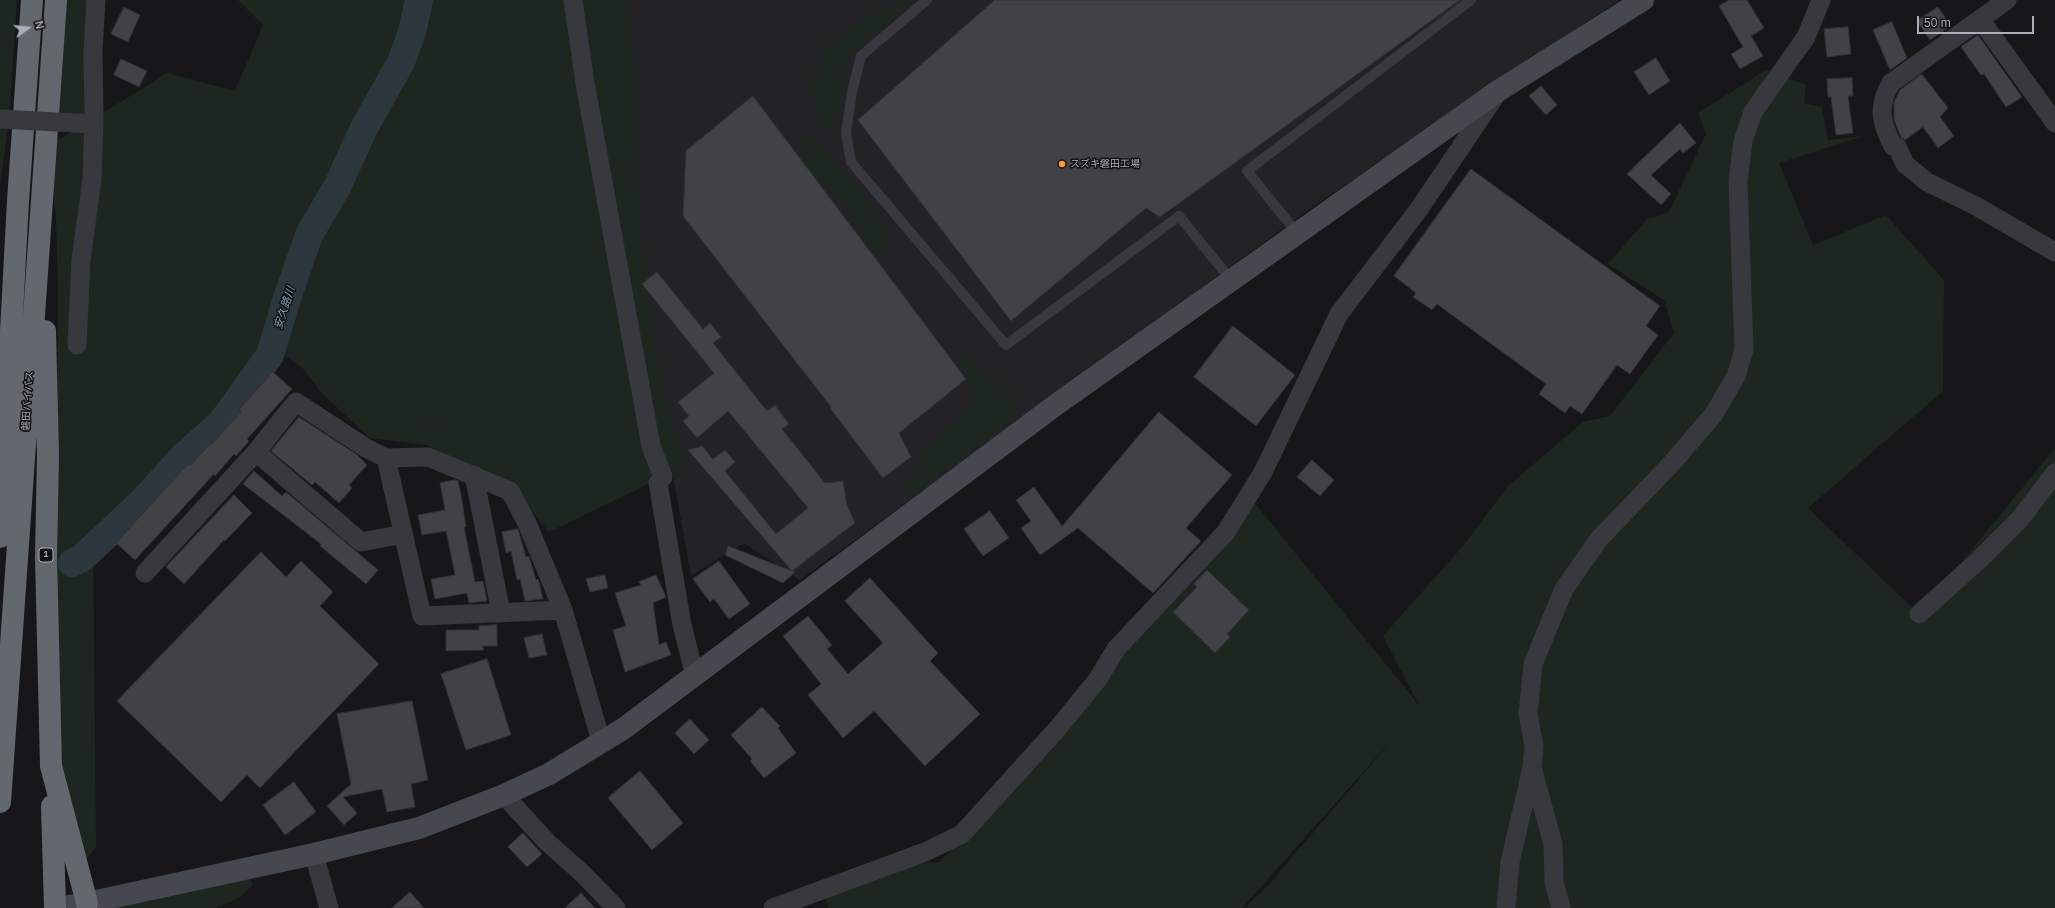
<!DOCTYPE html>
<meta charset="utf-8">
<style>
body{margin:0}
#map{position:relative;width:2055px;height:908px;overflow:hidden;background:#171719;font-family:Helvetica,sans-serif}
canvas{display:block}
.north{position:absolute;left:8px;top:8px;width:40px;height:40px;-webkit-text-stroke:3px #121214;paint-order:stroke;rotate:75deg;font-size:11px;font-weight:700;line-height:16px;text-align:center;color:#a8afb9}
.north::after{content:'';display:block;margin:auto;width:14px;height:18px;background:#a8afb9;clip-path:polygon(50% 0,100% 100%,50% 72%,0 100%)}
.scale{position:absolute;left:1917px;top:16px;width:117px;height:18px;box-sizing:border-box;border:2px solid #a8afb9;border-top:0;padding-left:5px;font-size:12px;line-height:14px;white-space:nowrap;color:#a8afb9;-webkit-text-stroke:3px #121214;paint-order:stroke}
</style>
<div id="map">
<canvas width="2055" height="908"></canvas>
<div class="north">N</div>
<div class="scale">50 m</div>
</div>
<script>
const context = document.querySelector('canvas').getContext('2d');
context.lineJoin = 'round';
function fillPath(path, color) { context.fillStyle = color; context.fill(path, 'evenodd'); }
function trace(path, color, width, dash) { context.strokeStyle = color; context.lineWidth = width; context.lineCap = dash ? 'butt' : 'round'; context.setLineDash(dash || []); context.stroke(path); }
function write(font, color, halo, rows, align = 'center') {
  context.font = font + ' Helvetica,"Noto Sans JP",sans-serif'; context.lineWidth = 3; context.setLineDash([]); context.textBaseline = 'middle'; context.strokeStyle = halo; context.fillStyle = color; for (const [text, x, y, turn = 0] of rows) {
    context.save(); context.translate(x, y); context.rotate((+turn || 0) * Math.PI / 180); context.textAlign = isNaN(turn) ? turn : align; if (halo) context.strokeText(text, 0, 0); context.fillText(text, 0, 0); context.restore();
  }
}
fillPath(new Path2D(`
 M384,0H1619L1311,208L800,580L744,543L691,576L670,459L562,524L484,444L392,431L261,339Z`), '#232326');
fillPath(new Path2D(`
 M0,0H17L9,120L0,185Z
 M62,0H88L87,123L167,73L235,91L263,25L238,0H413L407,25L388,71L356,121L329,187L286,262L267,334L231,407L166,475L93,537L96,847L85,860L61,766L56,572L58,293L56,215L47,147L85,124L53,122Z
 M427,0H625L633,54L641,242L653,336L664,392L684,459L672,475L663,477L549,532L516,491L426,445L369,438L320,391L287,348L295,326L318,354L295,322L342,190L418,50ZM362,399L449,428L457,434Z
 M901,0H913L847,58L844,97L834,122L839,144L819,118L809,78L822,69L823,48L859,21Z
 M1766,70L1806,85L1804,103L1822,107L1828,140L1863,136L1779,163L1813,245L1886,215L1944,280L1943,391L1808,508L1919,614L2055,448V908H1245L1271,882L1399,732L1242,908H829L824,896L907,863L940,862L1248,495L1419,705L1383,636L1463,546L1508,486L1583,422L1610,416L1674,333L1664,300L1608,264L1647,219L1669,212L1706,134L1698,113Z
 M797,134H809C839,165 866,195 889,233L885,250L875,254L840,200L824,183L807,168Z
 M952,344L1005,388L1015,401V416L979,447L910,495L904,494L901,488L930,448L978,403Z
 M246,869L253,885L238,898L216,908H105Z`), '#1e271f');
trace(new Path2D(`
 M72,563L82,558L143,501L183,457L222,422L270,355L288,295L309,235L338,185L364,128L401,62L412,32L419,0`), '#2c383d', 28);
const building = new Path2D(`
 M995,0H1460L1160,217L1146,208L1011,321L858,120Z
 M1729,0H1747L1764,28L1751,36L1763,56L1740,69L1731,54L1743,47L1719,6Z
 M124,7L140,15L128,42L111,34Z
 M1938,7L1951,26L1930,40L1917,21Z
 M1892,22L1907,58L1890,70L1873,30Z
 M1848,27L1851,54L1827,57L1824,29Z
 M1978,35L2022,97L2006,107L1984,74L1981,75L1961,47Z
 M1656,58L1670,81L1649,95L1634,72Z
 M121,59L147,71L139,87L114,75Z
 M1922,74L1948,108L1940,117L1954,136L1938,148L1923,127L1905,140L1901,137L1894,120V102L1900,90Z
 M1852,78L1853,96H1848L1853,133L1836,135L1831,97H1828L1827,79Z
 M1541,86L1557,105L1546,115L1529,96Z
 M753,96L966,379L899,433L911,457L883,478L830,408L831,407L683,216L686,151Z
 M1680,123L1696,143L1683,153L1680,149L1651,175L1671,194L1661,205L1627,174Z
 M1471,169L1660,306L1646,326L1658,335L1630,374L1617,365L1582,414L1570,406L1565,413L1539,394L1546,384L1437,304L1432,310L1413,297L1416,293L1394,276Z
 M657,272L703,329L710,323L721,337L713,343L767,411L775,405L789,424L782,429L825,483L843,481L847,505L855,523L792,571L795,572L783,583L725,555L728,546L792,571L688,450L702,446L713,459L725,450L735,462L725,471L776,534L808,508L728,411L697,438L683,421L689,416L678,402L714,373L642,284Z
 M1233,326L1295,375L1256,426L1194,377Z
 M273,372L292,389L247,439L249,441L236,456L234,454L215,476L214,474L135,560L116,543L188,464L190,466L210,444L211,445L241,412L239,410Z
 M1159,412L1232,475L1186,528L1201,541L1153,593L1078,528L1040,555L1021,528L1031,521L1016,500L1034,487L1062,526Z
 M299,417L356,454L367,465L349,485L352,488L339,503L315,482L312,485L271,451Z
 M1312,460L1334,480L1320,496L1297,477Z
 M254,471L282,496L286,492L378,570L366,584L320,546L321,544L243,484Z
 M455,480L458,481L462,500L466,527H464L475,582L483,581L487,601L469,603L467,593L435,599L431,579L455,575L446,531L422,535L418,515L445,510L440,483Z
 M234,495L252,513L225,541L224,540L184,584L166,567Z
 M990,511L1009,538L983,556L964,529Z
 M518,529L526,557L529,556L536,580L538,579L539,582L543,599L525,601L520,579L517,580L511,551L506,553L502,532Z
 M261,552L286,577L301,561L333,592L320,606L379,664L260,788L247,775L221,802L117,701Z
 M719,561L750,604L729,619L714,599L710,602L693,579Z
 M1207,570L1249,610L1227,634L1230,637L1215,653L1173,612L1197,587L1194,584Z
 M605,575L608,588L590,592L586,579Z
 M656,575L666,597L653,603L659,645L666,642L671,655L625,672L613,630L626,626L615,593L641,585L639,582Z
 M870,578L938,653L930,661L980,714L925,766L874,711L843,738L808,695L821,684L783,636L808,616L832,645L827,649L848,674L883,643L845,601Z
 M497,625V646H482L484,650L446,651V630H479V626Z
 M542,634L547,655L529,658L524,638Z
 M487,659L511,735L466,750L441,674Z
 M412,701L428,780L411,784L415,807L387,812L382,789L343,797L357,813L344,825L327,806L351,784L337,714Z
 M762,707L780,726L778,728L796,753L764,778L750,761L752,759L731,735Z
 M690,719L709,740L694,754L675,733Z
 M640,771L683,823L652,850L608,798Z
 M294,782L316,812L285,835L263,805Z
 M523,833L542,854L527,867L508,847Z
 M410,892L424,908H392Z
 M581,893L595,908H565Z`);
fillPath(building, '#414246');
trace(building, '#303135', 1);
trace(new Path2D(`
 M927,0L861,56L852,92L846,133L851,162L1006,345L1179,216L1232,281
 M1298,234L1247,171L1471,0`), '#37393e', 10);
trace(new Path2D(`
 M573,0L585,83L651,446L663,477L658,483L682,625L695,676
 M2007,0L1891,83C1877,106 1881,123 1893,146L1897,147L1905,164L1927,182L1976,206L2055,252
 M1980,19L2055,123
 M77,345L81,260L92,179L94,118L93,52L96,0
 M256,452L361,542L403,534
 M386,458L422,616L563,610
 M474,475L501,613
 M145,573L256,452L296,402L366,448L386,458L428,457L510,491L527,523L563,610L601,741
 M1919,614L1979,560L2020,519L2055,473
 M1533,771L1553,844L1554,882L1561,908
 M504,795L547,842L582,873L616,908
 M314,854L329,908
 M773,908L925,852L962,834L1058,728L1098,679L1116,649L1226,532L1263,472L1339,314L1419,209L1496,95
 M1506,908L1510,862L1532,768L1534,746L1528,714L1533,664L1564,589L1599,539L1672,463L1714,414L1736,376L1744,350L1738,181L1743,141L1753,112L1806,37L1821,0`), '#37393e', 19);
trace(new Path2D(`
 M56,908L87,903L314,854L419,828L504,795L549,774L623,729L1057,404L1498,91L1643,0`), '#45484e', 22);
trace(new Path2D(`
 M45,331L48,455L46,557L51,766L87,903
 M0,537L18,201L32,0
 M0,802L56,0
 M52,806L55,908`), '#63686f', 22);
trace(new Path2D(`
 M0,119L94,124`), '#37393e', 19);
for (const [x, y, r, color] of [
 [1062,164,4,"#fa9d2d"]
]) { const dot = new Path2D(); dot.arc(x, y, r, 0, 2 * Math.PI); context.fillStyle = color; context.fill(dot); trace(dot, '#121214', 1.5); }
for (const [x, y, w] of [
 [46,555,14]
]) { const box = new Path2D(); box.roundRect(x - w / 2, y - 7, w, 14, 3); context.fillStyle = '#121214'; context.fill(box); trace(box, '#a8afb9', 1); }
write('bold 9px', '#a8afb9', null, [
 ["1",46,555]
]);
write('10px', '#a8afb9', '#121214', [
 ["スズキ磐田工場",1070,164]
], 'left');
write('10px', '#a8afb9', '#121214', [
 ["磐田バイパス",28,401,-86]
]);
write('italic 11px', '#7ea2b6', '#121214', [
 ["安久路川",285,308,-72]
]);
</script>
